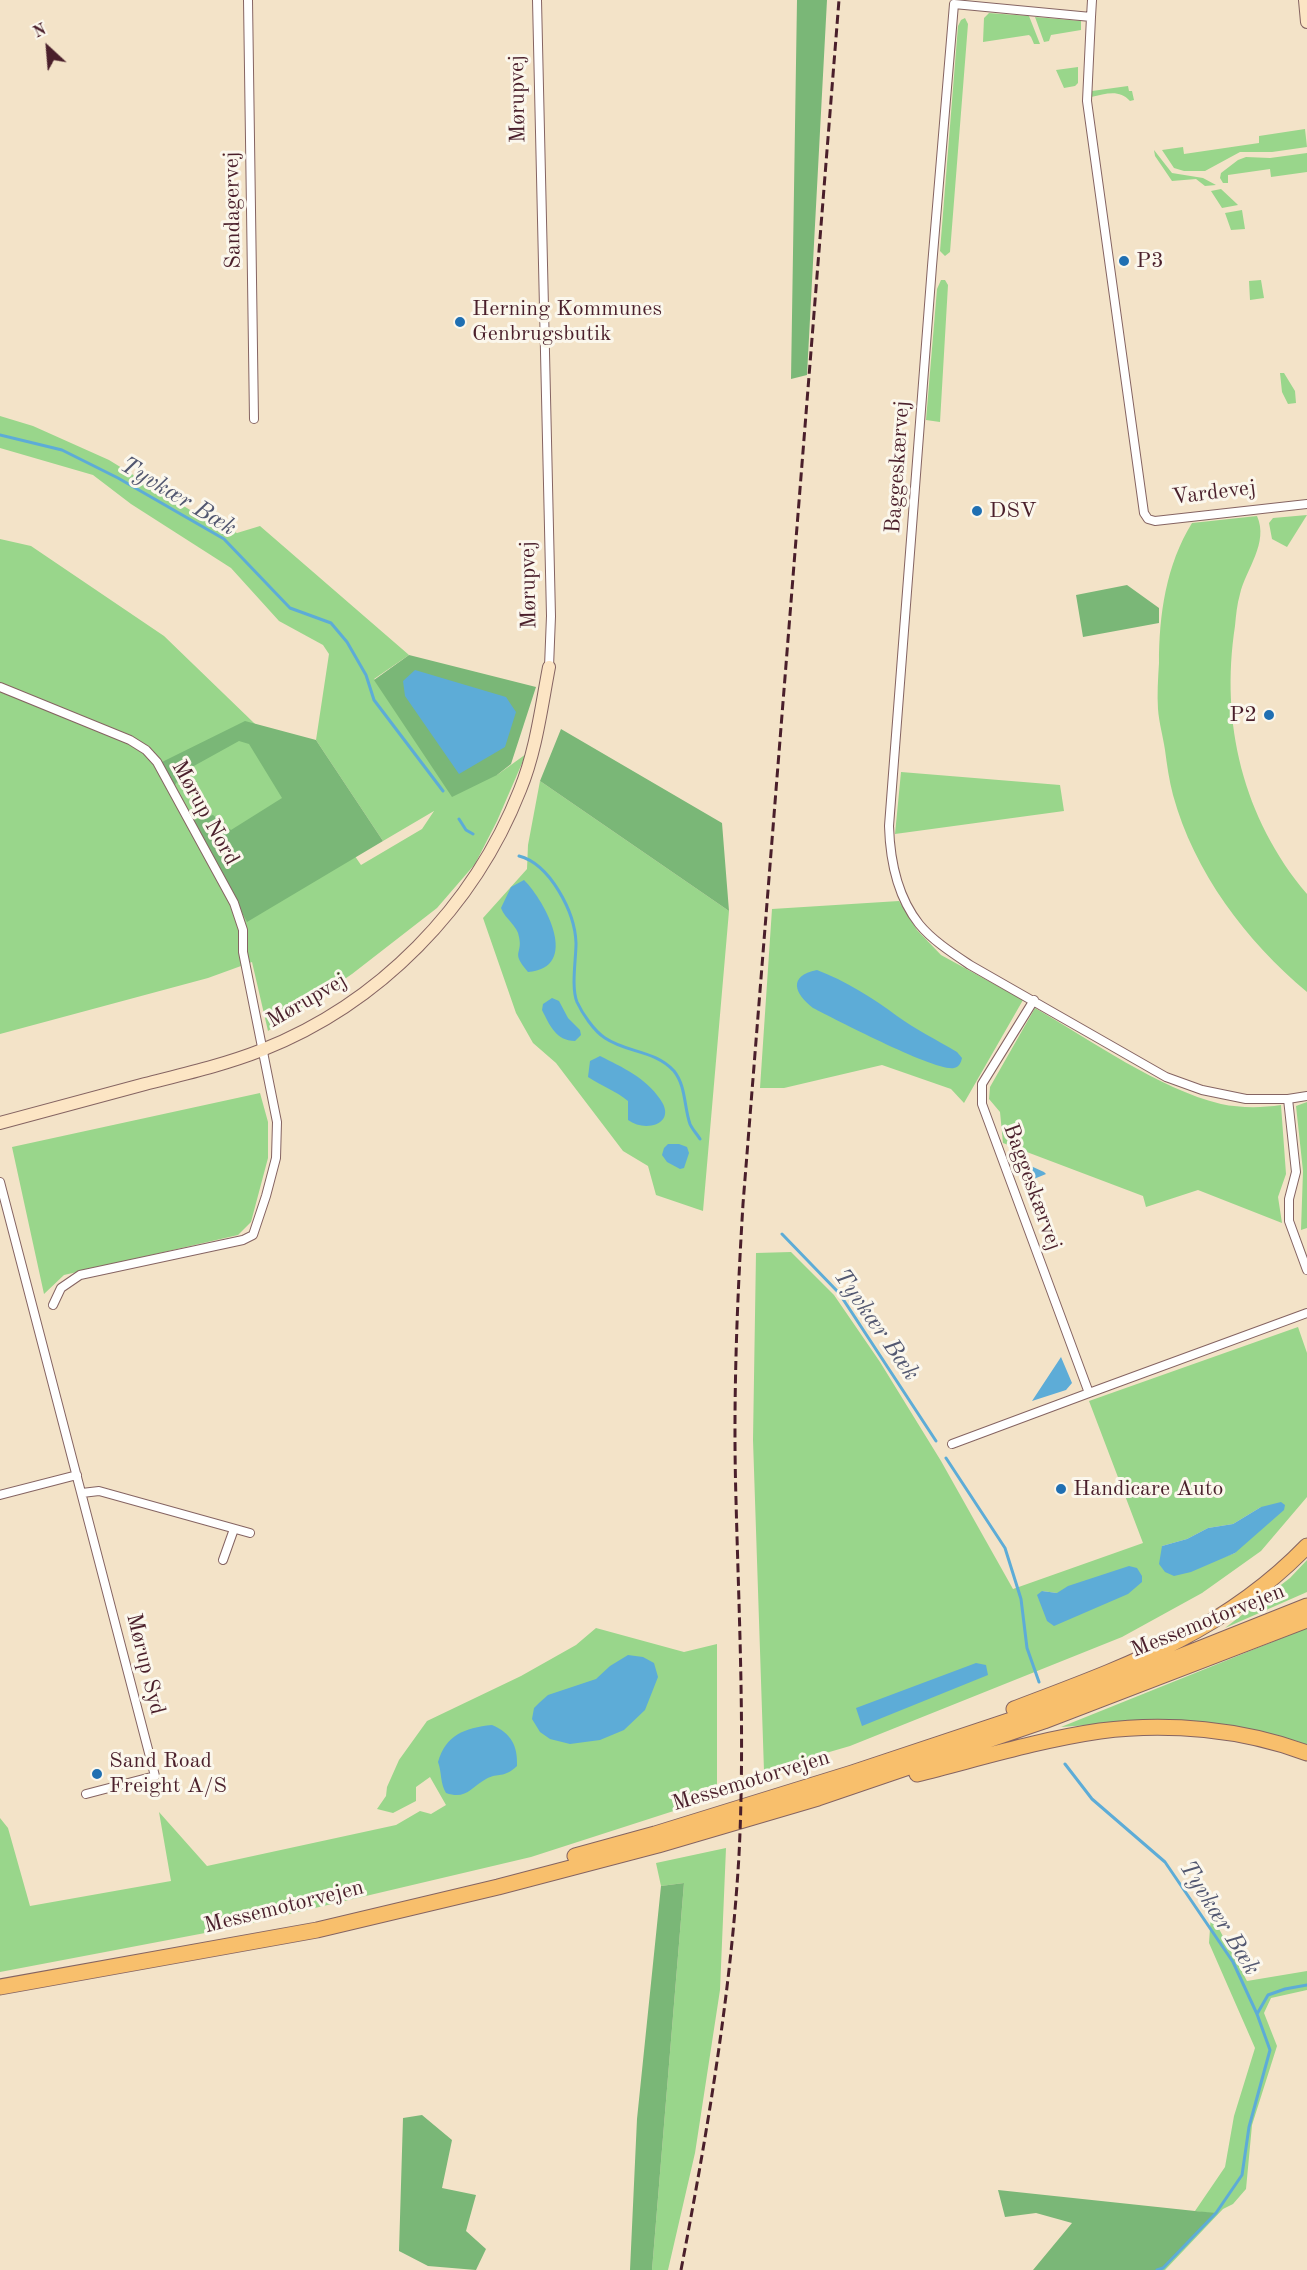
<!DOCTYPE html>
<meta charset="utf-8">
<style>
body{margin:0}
#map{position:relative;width:1307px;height:2270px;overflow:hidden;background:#f3e3c8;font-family:"Old Standard TT",serif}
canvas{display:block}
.north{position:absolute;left:18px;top:18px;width:60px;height:60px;-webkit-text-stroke:4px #fbf7ec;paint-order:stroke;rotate:334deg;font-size:16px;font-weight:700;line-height:24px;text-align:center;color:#4a1f2b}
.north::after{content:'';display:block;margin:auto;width:21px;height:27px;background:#4a1f2b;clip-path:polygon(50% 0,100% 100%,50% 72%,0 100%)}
</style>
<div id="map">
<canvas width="1307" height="2270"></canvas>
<div class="north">N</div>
</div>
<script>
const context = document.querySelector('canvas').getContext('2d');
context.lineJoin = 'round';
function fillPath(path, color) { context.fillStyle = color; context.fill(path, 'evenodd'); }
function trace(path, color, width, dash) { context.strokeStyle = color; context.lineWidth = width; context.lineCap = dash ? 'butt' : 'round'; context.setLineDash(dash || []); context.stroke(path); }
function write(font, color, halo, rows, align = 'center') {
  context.font = font + ' "Old Standard TT",serif'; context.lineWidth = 6; context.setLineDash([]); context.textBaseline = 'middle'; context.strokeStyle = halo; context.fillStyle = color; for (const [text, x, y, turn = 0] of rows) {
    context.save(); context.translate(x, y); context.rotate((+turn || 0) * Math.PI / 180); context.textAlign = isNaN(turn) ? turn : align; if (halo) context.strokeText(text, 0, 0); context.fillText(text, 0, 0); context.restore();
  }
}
fillPath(new Path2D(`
 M989,13L1029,16L1040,44H1034L1031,37L1029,35L983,42L984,18Z
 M1035,17L1081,21V30L1051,35L1049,41L1044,42Z
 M965,18L968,24L950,252L945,256L940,251L958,26L961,20Z
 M1078,67V83L1075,86L1064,88L1056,70Z
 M1128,86L1129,91H1132L1134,100L1130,101C1119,89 1106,94 1091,97L1092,91Z
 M1305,129L1307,147L1272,152H1240L1205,171H1184L1174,168L1162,150L1183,147L1184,154L1259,143V136Z
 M1154,150L1172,173L1203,178L1216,185L1205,186L1196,179L1172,181L1155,156Z
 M1307,153V172L1271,177L1270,169L1228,175V183H1223L1220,178L1221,173L1238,160L1246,157L1270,158Z
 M1221,189L1236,203L1238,205L1222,208L1211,191Z
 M1242,210L1245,229L1231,230L1225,213Z
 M941,280H945L948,285L940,422L926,420L937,289Z
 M1261,280L1264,298L1250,300L1249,281Z
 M1280,373H1284L1295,391L1296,403L1288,404L1282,392Z
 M0,416L33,426L109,460L208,521L237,533L260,526L409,655L374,679L497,775L526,754L497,821L475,864L437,908L352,974L268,1031L252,962L208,978L0,1034V539L31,546L164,636L283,751L361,865L422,829L434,811L383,841L316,740L329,654L323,645L279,621L231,568L131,504L93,475L0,448Z
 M1307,515L1287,547L1272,539L1269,523L1273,518Z
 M1257,516C1269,543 1246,569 1240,594C1237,604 1236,615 1235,626C1220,723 1243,818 1307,894V992C1246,941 1194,872 1173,795C1169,780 1167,765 1165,750C1163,736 1159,723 1158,709C1157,694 1158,679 1159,663C1159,615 1166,565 1192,523Z
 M901,772L1060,785L1064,811L895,834Z
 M540,781L729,911L703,1211L656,1195L648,1166L623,1151L556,1063L533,1043L516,1013L483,918L527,869L528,845Z
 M899,901L917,930L941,955L1023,1000L964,1103L951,1089L882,1065L784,1088H760L772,909Z
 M1035,1008C1091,1040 1159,1089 1221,1104C1240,1108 1262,1108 1281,1105L1286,1174L1278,1197L1282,1223L1198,1190L1146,1207L1143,1196L1003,1143L1000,1112L989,1099L990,1087Z
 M260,1093L268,1122V1158L251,1222L238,1235L64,1275L44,1294L12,1147Z
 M1307,1102V1228L1301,1230L1303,1171L1296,1106Z
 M791,1252L834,1295L880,1362L941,1461L1013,1589L1143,1543L1089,1401L1298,1327L1307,1353V1497L1261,1551L1202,1593L1122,1637L850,1746L764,1771L753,1440L756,1253ZM1261,1507L1235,1553L1216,1560L1162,1546L1187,1539L1208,1528L1233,1524ZM1042,1591L1057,1593L1087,1610L1054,1625Z
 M1307,1560V1592L1225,1628L1290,1578Z
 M596,1628L684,1652L717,1644V1797L531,1857L226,1929L0,1972V1818L8,1828L30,1906L171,1881L159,1812L207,1866L396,1825L420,1811L431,1814L446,1805L430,1777L416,1787V1801L393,1813L377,1809L386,1796L387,1787L399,1760L427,1721L521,1676L576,1645Z
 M1307,1628V1746L1297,1741L1190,1722H1131L1061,1727Z
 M726,1848L720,1990L695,2153L668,2270H652L684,1883L661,1886L656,1863Z
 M1211,1914L1247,1981L1307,1971V1990L1271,1998L1264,2013L1277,2046L1252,2125L1246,2189L1233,2204L1223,2209L1165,2270H1157L1163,2268L1215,2214L1195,2211L1225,2167L1234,2116L1255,2048L1209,1943Z`), '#99d68b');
fillPath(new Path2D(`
 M797,0H827L807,375L791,379Z
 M1127,585L1159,608V623L1083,637L1076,595Z
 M409,655L536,687L511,764L497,775L452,797L374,680Z
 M245,721L316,740L383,841L247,922L193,820L213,815L231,830L282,798L249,744L239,741L183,772L175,785L162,762Z
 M561,729L722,823L729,911L540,781Z
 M684,1883L652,2270H630L637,2119L661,1886Z
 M422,2115L452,2140L442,2188L476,2195L466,2231L486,2249L476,2270L428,2266L399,2251L403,2118Z
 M998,2190L1195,2211L1216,2213L1163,2268L1157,2270H1033L1072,2223L1036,2213L1005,2217Z`), '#7ab777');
fillPath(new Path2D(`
 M415,670L506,697L516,712L505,747L459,774L405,696L403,681Z
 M524,880C546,902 581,968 528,972C510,951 523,955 519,937C518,926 505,919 501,908L511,887Z
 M817,970C846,981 873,998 897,1016C915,1029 937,1040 957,1052L962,1058C961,1063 959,1067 954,1068C936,1072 835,1019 813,1008C795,994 787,976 817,970Z
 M552,998L559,1001L568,1018L580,1030L581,1035L575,1041C556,1041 549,1024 542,1010L543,1004Z
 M600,1056C622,1067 646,1078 660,1099C678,1124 645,1133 628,1120V1101C616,1091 602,1086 588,1077L590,1061Z
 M668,1144H679L687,1147L689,1153L684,1168L680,1169L667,1162L662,1155L664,1148Z
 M1022,1162L1044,1172L1046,1174L1029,1181L1020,1164Z
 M1061,1357L1072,1383L1066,1390L1032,1401Z
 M1281,1502L1285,1505L1284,1510L1235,1553L1191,1572L1174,1576L1165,1572L1159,1564L1162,1546L1187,1539L1208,1528L1233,1524L1261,1507Z
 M1129,1566L1137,1568L1142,1576V1582L1128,1594L1054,1626L1047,1621L1037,1595L1042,1591L1057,1593L1068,1586Z
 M628,1655L643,1657L654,1663L658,1677L645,1710L624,1730L600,1740L570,1744L550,1739L540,1732L532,1719L534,1708L539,1703L548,1695L596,1679L610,1666Z
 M976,1663L986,1665L988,1675L862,1726L856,1708Z
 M492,1725C511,1733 518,1746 517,1766C503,1779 499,1772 486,1779C470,1788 466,1800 446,1793C440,1783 442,1773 438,1762C446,1735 464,1728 492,1725Z`), '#5dacd7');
trace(new Path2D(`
 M0,435L62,450L118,478L224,539L290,608L331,623L347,642L366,675L374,700L443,791
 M459,819L466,830L473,834
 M519,856C550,864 575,912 576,943C576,960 571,987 577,1002C582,1013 594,1031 605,1038C627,1053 655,1050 674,1071C686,1086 684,1107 690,1124C692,1129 697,1134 700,1139
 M782,1234L839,1293L936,1441
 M946,1458L1005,1548L1021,1599L1027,1648L1039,1682
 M1065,1764L1092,1799L1165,1862L1233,1962L1257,2014L1270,2050L1249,2127L1242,2175L1216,2213L1163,2268L1157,2270
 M1257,2014L1268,1995L1285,1989L1307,1985`), '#5dacd7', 3);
const street = new Path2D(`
 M248,0L254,419
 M537,0L551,616L549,667
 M1092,0L1091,17L954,4L932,266L889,826C890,860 897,896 919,924C932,940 952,953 970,965L1166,1077L1202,1090L1246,1099H1288L1307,1096
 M1091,17L1087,101L1144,513L1148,519L1155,521L1307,504
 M0,687L130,740L146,750L157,762L234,903L243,930V952L277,1122L276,1158L266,1196L253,1235L243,1240L80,1275L61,1288L53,1305
 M1034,1000L982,1084V1104L1089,1393L1307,1313
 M1288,1099L1296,1172L1289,1199V1221L1307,1270
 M0,1182L155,1776L86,1794
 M952,1444L1089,1393
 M82,1493L99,1491L250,1533
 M0,1495L77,1475
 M223,1560L234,1529`);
const secondary = new Path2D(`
 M1305,0L1307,22
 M0,1123C48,1110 96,1097 145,1084C184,1074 224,1065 262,1050C379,1004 474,907 520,790C536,751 541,709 549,667`);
const highway = new Path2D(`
 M1014,1709C1124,1667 1223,1633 1307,1546
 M917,1774C977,1759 1038,1740 1100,1731C1167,1722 1243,1729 1307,1753
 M575,1856L655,1834L852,1773L1071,1700L1307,1606
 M0,1987L317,1930L498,1887L658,1845L818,1798L1044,1721L1307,1620`);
trace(street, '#856462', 10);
trace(secondary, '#856462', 14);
trace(highway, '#856462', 17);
trace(street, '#fff', 8);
trace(secondary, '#fce5c4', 12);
trace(highway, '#f8bf6c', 15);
trace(new Path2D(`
 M681,2270C707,2134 731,1993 739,1855C745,1736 739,1618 736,1500C733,1401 737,1302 743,1204L839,0`), '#4a1f2b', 3, [9, 4.5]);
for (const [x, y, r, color] of [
 [1124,261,6,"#1f6fb2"],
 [460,322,6,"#1f6fb2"],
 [977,511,6,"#1f6fb2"],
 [1269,715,6,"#1f6fb2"],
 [1061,1489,6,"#1f6fb2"],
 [97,1774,6,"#1f6fb2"]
]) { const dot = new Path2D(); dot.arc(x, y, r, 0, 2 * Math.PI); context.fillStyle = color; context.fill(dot); trace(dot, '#fbf7ec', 2); }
write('22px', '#4a1f2b', '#fbf7ec', [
 ["Mørupvej",518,99,-91],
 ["Sandagervej",233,210,-91],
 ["Baggeskærvej",898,467,-86],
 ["Vardevej",1214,493,-7],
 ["Mørupvej",529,585,-91],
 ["Mørup Nord",205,813,61],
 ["Mørupvej",307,1001,-30],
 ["Baggeskærvej",1032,1187,70],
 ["Messemotorvejen",1208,1621,-22],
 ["Mørup Syd",145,1664,76],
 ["Messemotorvejen",751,1781,-17],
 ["Messemotorvejen",284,1907,-14]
]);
write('22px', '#4a1f2b', '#fbf7ec', [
 ["P3",1136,261],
 ["Herning Kommunes",472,309],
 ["Genbrugsbutik",472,334],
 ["DSV",989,511],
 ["P2",1257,715,"right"],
 ["Handicare Auto",1073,1489],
 ["Sand Road",109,1761],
 ["Freight A/S",109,1786]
], 'left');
write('italic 24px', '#525770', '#fbf7ec', [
 ["Tyvkær Bæk",178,497,31],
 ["Tyvkær Bæk",876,1325,55],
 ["Tyvkær Bæk",1219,1918,58]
]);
</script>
